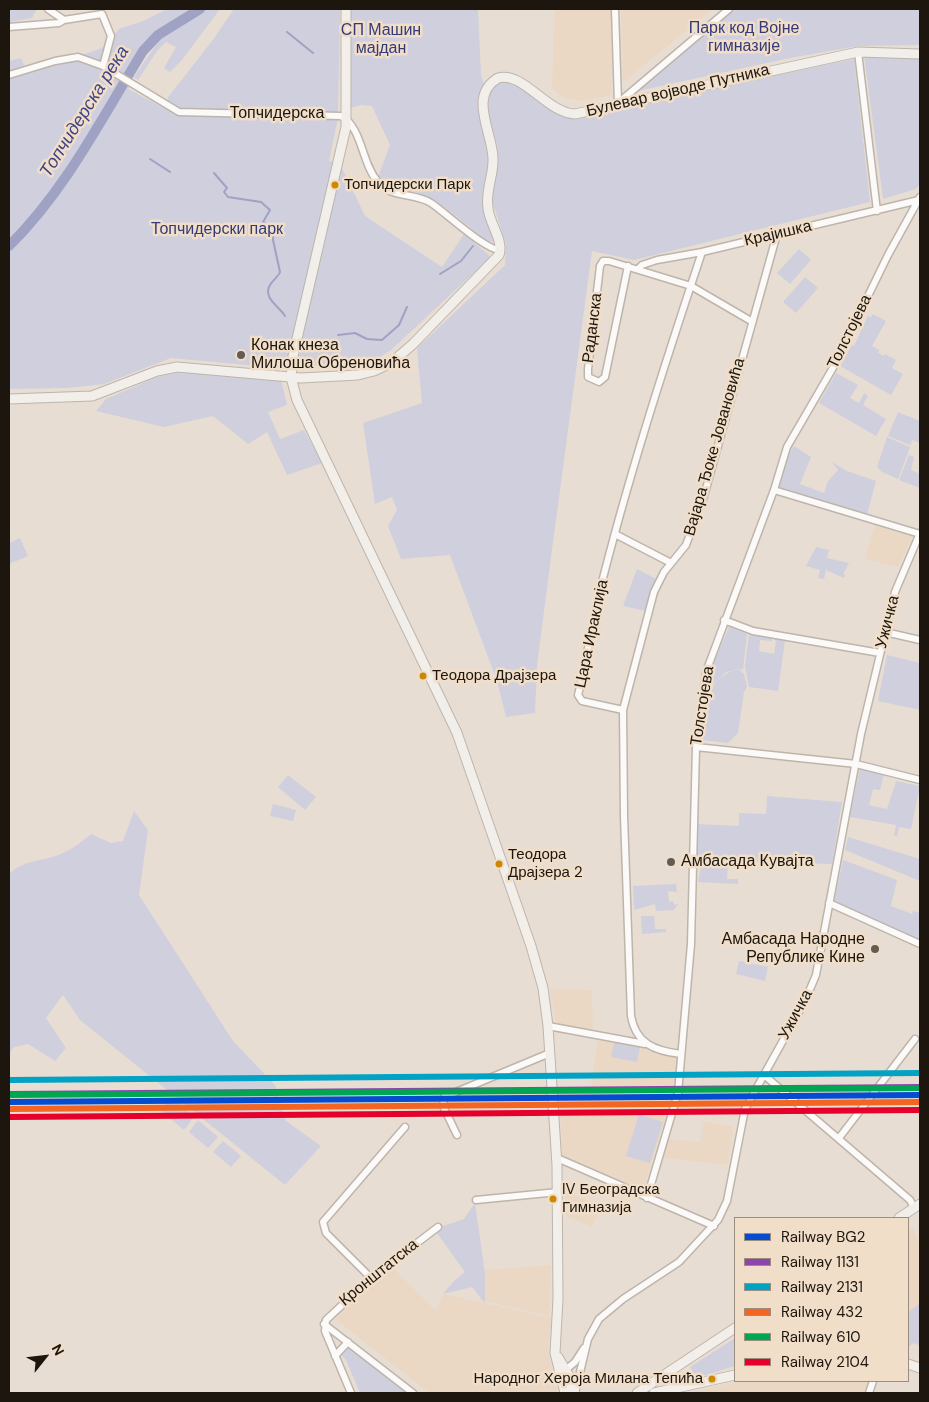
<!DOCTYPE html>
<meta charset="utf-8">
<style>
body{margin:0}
#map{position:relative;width:929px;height:1402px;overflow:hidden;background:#e8ddd2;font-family:"DM Sans",sans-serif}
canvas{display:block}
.frame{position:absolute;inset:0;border:10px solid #1c160e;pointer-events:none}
.legend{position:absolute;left:734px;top:1217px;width:175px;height:165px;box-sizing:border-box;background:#f1dec9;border:1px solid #9c8e7e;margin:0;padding:6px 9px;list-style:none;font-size:15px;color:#1c160e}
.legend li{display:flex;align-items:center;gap:10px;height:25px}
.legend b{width:25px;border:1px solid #9c8e7e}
.north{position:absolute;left:20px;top:1332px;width:50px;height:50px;-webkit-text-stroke:4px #f1dec9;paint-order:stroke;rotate:61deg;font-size:14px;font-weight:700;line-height:20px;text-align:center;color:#1c160e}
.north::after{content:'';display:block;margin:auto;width:18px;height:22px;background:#1c160e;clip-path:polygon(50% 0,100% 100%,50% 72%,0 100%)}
</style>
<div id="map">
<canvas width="929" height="1402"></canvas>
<div class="frame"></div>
<ul class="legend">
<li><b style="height:6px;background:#044cd0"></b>Railway BG2</li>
<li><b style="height:6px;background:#8e44ad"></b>Railway 1131</li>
<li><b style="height:6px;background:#01a2c4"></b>Railway 2131</li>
<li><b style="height:6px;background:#f26522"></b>Railway 432</li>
<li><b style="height:6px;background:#00a651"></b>Railway 610</li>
<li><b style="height:6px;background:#e4002b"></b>Railway 2104</li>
</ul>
<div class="north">N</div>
</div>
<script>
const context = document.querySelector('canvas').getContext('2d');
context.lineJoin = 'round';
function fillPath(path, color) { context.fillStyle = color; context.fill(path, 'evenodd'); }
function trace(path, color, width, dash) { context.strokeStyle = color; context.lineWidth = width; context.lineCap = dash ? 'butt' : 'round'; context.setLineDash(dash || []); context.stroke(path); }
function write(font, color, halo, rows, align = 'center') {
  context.font = font + ' "DM Sans",sans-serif'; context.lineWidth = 5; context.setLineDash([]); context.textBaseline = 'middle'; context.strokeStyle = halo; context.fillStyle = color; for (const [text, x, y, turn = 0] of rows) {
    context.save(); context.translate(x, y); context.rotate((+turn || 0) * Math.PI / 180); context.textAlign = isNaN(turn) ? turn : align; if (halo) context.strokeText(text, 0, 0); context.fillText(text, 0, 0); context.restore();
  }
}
fillPath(new Path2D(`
 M555,9H612V95L582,101L564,98L552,88Z
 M621,9H713L623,82Z
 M875,524L914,534L898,567L865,559Z
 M550,989L592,990L593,1031L556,1024Z
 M598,1038L643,1045L653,1052L679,1058L674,1105L672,1111H668L643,1189L562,1155L559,1088L590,1094Z
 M704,1121L733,1127L728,1165L664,1158L668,1139L700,1142Z
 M565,1191L601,1207L592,1227L566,1216Z
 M912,1227L920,1241V1303L908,1312V1230Z
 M390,1265L436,1311L443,1294L552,1318L548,1348L557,1393H429L333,1317Z
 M551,1265L549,1316L480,1300L481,1270Z
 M739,1381H868L865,1393H689Z`), '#ead8c4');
fillPath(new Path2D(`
 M9,9H37L32,18L9,22Z
 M167,9H194C162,26 145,44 125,73H115L132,85L128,89L164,108L169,96L212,41L234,9H340L338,118L329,161L340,164L365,216L442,267L464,234L491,257L391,350L380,357L357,365L342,366H257L171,358L104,384L68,388L9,389V61L21,58L28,74L102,48L119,29L143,21Z
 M204,9H220L182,60L170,72L164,68L176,47L166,42L157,51L138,80L134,77L162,36Z
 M349,9H478L481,75L484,84L479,101L491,162L485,197L495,242L486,241C469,226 450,210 431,198C413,187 395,196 378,177L390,145L372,106L361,105L350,108Z
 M734,9H920V45L858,46L790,58L638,91L637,89Z
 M864,55L920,59V184L916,189L883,199Z
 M854,59L870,202L634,260L592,251L550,565L537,666L535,713L506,717L497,681L450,555L401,559L388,526L397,510L392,497L375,504L363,423L422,403L417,348L505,265L506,244L492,201L498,155L497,145L486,104L490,91L502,80L517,84L560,114L620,107Z
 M799,249L811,260L790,284L777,273Z
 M805,277L818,288L796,313L783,302Z
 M873,314L886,321L872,346L879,350L878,353L884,356L885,354L896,360L892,368L903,374L891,395L840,366L852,345L854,346L868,316L871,317Z
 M176,373L260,375L281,379L287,405L268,412L280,439L304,430L322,463L287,475L267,432L248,444L213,416L164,427L96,411L106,399L157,377Z
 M836,373L858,385L850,398L859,403L864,393L868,396L863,405L886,419L876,436L819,403Z
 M898,412L920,421V443L912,440L910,445L888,436Z
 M887,437L910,447L898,479L882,472L877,467Z
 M794,446L811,457L800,484L824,493L828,481L838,470L832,462L847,471L876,481L867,514L779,487L790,452Z
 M909,455L914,457L911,470L920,474V488L899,480Z
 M20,538L28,556L9,564V543Z
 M816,547L829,550L827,558L849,563L843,574L845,575L844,578L826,570L824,579L818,578L820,570L806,566Z
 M637,569L658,580L646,611L623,606Z
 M729,627L747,634L743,669L726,672L708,690L710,672Z
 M749,635L772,638V641L760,640L759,651L774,654L776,642L774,638L785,640L778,691L749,687L745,666Z
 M887,655L920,663V710L878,701Z
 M738,669L744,674L747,687L744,692L738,733L728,743L702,740C705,712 704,678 738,669Z
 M860,768L884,774L880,790L873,789L869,805L887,809L896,781L920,786L911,829L899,827L897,836H894L896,825L850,817Z
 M288,775L316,797L305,810L278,787Z
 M767,796L842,802L832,864L728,861L727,879H738V884L698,882L702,860H696L697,824L739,826V813L766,814Z
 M273,804L296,810L293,821L270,816Z
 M134,811L148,830L139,895L233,1041L275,1085L286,1121L321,1146L285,1185L80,1020L63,995L46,1018L66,1048L55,1061L28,1044L14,1047L9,1054V875C20,860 45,861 61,854C72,849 82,842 91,834L111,843L123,841Z
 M848,837L920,859V881L845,850Z
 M843,860L897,880L891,906L912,914L913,911L920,913V941L834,903Z
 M676,884L677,892L668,891L669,902L673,901L674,905L678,904L674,910L656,911L655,904L634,910L633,886Z
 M641,916H654L655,929H666V932L642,934Z
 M739,961L768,967L765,981L736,974Z
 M614,1042L640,1046L637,1062L611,1057Z
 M171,1097L194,1117L184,1130L160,1110Z
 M639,1114L663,1122L650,1163L626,1156Z
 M198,1120L218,1137L208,1148L189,1132Z
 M223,1141L241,1156L231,1167L213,1152Z
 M475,1203L485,1274V1303L472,1287L443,1294L454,1281L465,1272L437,1233L443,1226L464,1219Z
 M920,1303V1346L914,1343L908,1347V1312Z
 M735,1338V1366L696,1378L690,1367Z
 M349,1345L407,1393H360L346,1360L341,1355Z`), '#cfcfde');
trace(new Path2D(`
 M287,32L313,53
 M150,159L170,172
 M214,173L227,188L224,192L228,197L261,202L270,210L263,222L273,228V240L280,272C278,277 273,280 270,285C262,298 280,307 285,316
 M440,274L461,261L473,246
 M338,335L355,333L367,339L382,340L399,325L407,307`), '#9fa2c3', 2);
trace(new Path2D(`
 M9,246C65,191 102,118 143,51L158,35L200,9`), '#9fa2c3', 10);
const street = new Path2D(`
 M48,9L64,20
 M615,9L618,103
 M9,27L59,23L64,20L102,14L111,36L103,66
 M858,52L877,211
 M9,75L55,61L78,57L103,66L179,112L341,116C363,128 361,163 378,182C392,199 414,192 431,203C446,213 485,250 500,250
 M618,103L729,9
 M628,266L605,377L599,382L588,377V369L600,266L603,261H609L691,286L751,321
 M638,269L642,265L657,260L702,252L919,200
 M774,490L920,534
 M615,534L671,563
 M724,620L753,631L880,653
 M885,632L920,640
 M623,710L582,701L578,695C586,663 591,630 598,598C627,481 664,366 702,252
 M696,747L856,764L920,780
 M829,903L920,944
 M548,1026L645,1044
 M681,1054C655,1051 636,1044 631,1016L624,816L623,710L654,592L664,572L686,545L704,496L777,234
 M764,1075L910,1200L914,1208
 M457,1135L443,1106L444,1097L550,1053
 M839,1138L915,1039
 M557,1158L714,1226
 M647,1198L678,1093L691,944L696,747L706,672L774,490L787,447L834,366L888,255L920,197
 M476,1200L558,1192
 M371,1278L326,1233L323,1222L405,1127
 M324,1324L413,1393
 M335,1356L348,1342
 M563,1372L575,1362L584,1348
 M351,1393L325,1331L326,1320L371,1278L438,1227
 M575,1393L588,1339L599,1319L623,1299L679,1262L718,1220L727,1201L745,1109L805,1001L816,975L861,734L895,592L920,533
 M869,1393L873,1381`);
const secondary = new Path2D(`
 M346,9V127L293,356L291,377L297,400L457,733L531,946L543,988L548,1026L557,1165L558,1299L555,1353L565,1393
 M9,399L92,396L157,371L177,367L301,378L358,375L374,371L391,363L413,344L499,255C504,240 489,223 488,208C485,191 494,175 493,158C492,131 468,96 498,78C523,71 547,113 575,114L858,52L920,54
 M899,1218L920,1204
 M558,1357L570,1378L574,1393
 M908,1364L920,1368
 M637,1393L735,1328
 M654,1393L735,1375`);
trace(street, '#bdb5ac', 9);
trace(secondary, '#bdb5ac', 11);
trace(street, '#fcfaf8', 6);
trace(secondary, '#f2eeea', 9);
trace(new Path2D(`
 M9,1102L920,1095`), '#044cd0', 6);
trace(new Path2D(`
 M9,1094L920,1087`), '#8e44ad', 6);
trace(new Path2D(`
 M9,1080L920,1073`), '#01a2c4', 6);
trace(new Path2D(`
 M9,1109L920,1102`), '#f26522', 6);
trace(new Path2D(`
 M9,1095L920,1088`), '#00a651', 6);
trace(new Path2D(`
 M9,1117L920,1110`), '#e4002b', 6);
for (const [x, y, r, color] of [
 [335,185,4.5,"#cb8903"],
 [241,355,5,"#635c53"],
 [423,676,4.5,"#cb8903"],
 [671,862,5,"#635c53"],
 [499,864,4.5,"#cb8903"],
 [875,949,5,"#635c53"],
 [553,1199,4.5,"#cb8903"],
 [712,1379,4.5,"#cb8903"]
]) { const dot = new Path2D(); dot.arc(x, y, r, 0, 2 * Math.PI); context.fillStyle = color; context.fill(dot); trace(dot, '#f1dec9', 2); }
write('15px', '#1c160e', '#f1dec9', [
 ["Топчидерски Парк",344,185],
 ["Теодора Драјзера",432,676],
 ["Теодора",508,855],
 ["Драјзера 2",508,873],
 ["IV Београдска",562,1190],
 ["Гимназија",562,1208],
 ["Народног Хероја Милана Тепића",703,1379,"right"]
], 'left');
write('16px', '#343a79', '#f1dec9', [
 ["Парк код Војне",744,29],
 ["гимназије",744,47],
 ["СП Машин",381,31],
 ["мајдан",381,49],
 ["Топчидерски парк",217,230]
]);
write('16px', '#1c160e', '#f1dec9', [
 ["Булевар војводе Путника",678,91,-13],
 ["Топчидерска",277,114],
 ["Крајишка",778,234,-13],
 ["Раданска",593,328,-83],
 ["Толстојева",850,332,-64],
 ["Вајара Ђоке Јовановића",715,447,-74],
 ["Ужичка",888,622,-76],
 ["Цара Ираклија",592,634,-78],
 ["Толстојева",703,706,-81],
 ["Ужичка",796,1015,-62],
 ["Кронштатска",379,1273,-39]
]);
write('16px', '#1c160e', '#f1dec9', [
 ["Конак кнеза",251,346],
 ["Милоша Обреновића",251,364],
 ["Амбасада Кувајта",681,862],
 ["Амбасада Народне",865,940,"right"],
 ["Републике Кине",865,958,"right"]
], 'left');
write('italic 18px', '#3e4586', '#f1dec9', [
 ["Топчидерска река",85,112,-58]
]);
</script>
